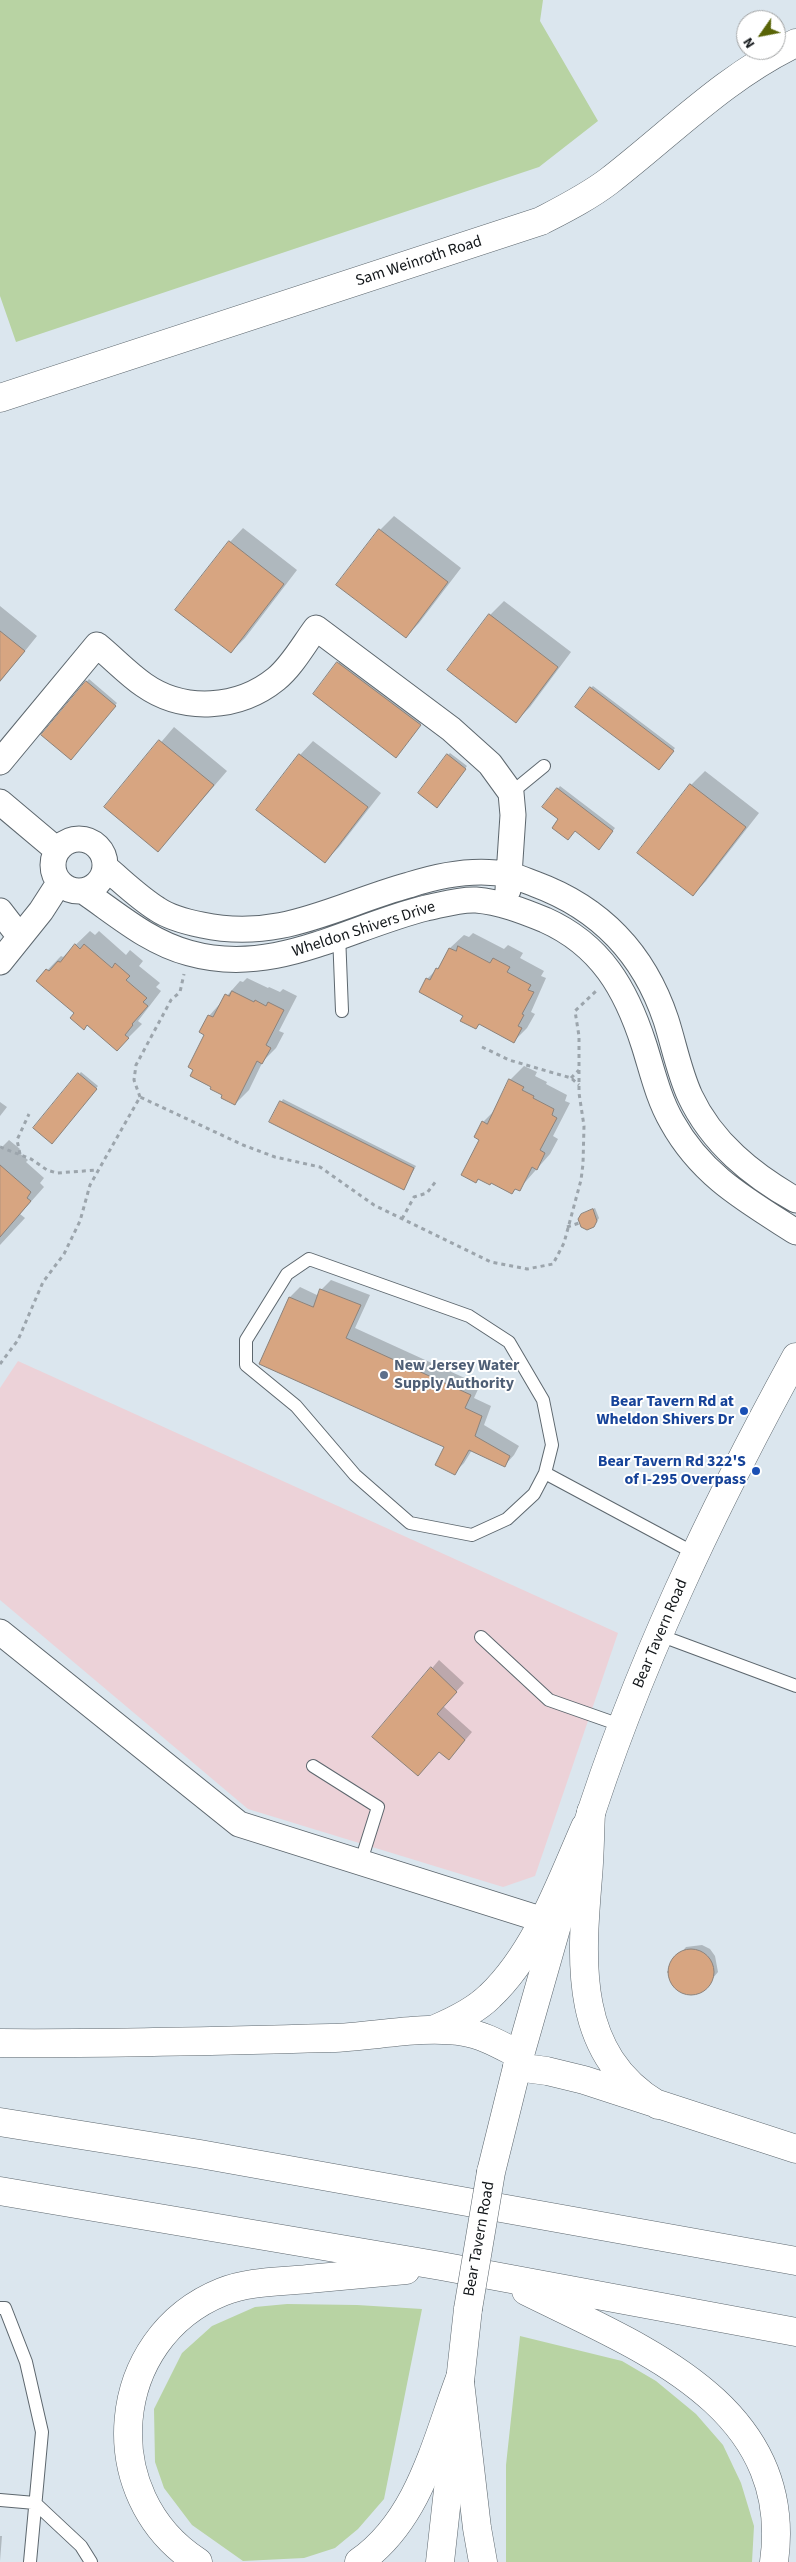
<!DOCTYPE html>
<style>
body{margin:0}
#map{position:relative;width:796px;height:2562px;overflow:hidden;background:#dbe6ee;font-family:"Source Sans 3",sans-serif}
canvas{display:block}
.north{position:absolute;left:736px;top:10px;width:50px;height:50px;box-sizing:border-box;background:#fff;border:1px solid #a0a2a3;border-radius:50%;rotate:237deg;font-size:14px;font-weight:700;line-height:20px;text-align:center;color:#121619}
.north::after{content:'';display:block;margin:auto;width:18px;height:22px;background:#596407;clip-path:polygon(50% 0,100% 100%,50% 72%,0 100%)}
</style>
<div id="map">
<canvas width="796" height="2562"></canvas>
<div class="north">N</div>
</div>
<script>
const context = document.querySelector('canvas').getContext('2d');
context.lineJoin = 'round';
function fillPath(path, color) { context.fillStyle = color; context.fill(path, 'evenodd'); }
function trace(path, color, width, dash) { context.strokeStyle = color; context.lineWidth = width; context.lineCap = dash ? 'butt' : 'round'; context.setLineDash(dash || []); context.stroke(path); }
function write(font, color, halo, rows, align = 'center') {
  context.font = font + ' "Source Sans 3",sans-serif'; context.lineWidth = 4; context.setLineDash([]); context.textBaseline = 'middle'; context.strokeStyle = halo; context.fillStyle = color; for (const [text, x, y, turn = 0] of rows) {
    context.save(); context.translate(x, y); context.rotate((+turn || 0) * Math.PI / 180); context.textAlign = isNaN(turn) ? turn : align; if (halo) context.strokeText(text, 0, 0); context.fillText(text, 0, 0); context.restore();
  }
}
fillPath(new Path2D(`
 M18,1361L618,1633L535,1876L503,1887L248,1809L0,1600V1388Z`), '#ecd2d8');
fillPath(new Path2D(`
 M0,0H543L540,21L598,121L539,167L16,342L0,296Z
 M287,2304L357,2305L422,2309L384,2499L358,2529L335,2548L304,2558L243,2561L192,2525L164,2488L155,2462L154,2409L182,2353L212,2326L255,2307Z
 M520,2336L622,2361L656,2381L696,2414L723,2445L741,2483L754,2526L752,2562H506V2465Z`), '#b8d3a3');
fillPath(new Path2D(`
 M394,516L461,568L419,623L406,637L380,530Z
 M243,528L297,570L245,638L231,652L230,542Z
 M504,601L571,652L530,707L516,721L448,670L490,615Z
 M0,606L37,636L0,682Z
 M340,661L422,722L398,754L314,694Z
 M89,679L117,703L73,757L42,735Z
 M593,686L675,748L661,766L591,688Z
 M174,727L227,771L158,851L106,807Z
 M313,741L381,793L339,847L325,861L300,755Z
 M450,753L467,766L439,804L448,755Z
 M705,771L759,813L706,881L693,895L691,785Z
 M560,786L615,828L601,846L544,807Z
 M90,931L95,935L99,931L126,955L130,950L143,961L139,966L160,983L156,987L161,991L138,1021L142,1024L117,1049L37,981L61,956L63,957Z
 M473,933L504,949L508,945L523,953L520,958L544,971L541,976L546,978L531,1012L535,1014L527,1028L513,1042L480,1024L476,1028L427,979L443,963L450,948L464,935L469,937Z
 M247,978L268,988L269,987L280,992L283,989L297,996L279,1031L284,1033L276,1048L263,1061L249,1090L235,1104L224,1094L206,1034L209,1016L240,981L243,982Z
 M524,1066L537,1072L535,1076L547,1082L546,1084L567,1095L565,1101L570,1103L553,1136L558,1139L550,1154L519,1189L516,1188L512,1192L479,1178L476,1182L483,1122L496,1109L510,1080Z
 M81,1072L98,1086L54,1140L35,1128Z
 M283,1099L416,1166L405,1186L271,1122Z
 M0,1102L7,1107L0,1116Z
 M9,1140L20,1149L18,1152L28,1160L26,1162L44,1178L40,1183L44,1187L20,1214L25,1218L0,1245V1149Z
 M595,1208L599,1218L594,1226L582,1214Z
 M331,1280L370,1295L355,1328L480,1385L474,1398L491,1406L484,1425L519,1446L514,1455L505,1465L472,1450L464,1463L454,1473L445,1446L261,1364L290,1297L300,1287L319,1296L321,1290Z
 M439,1660L464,1683L443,1706L472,1732L456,1751L449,1758L439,1751L374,1737Z
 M702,1945L710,1949L715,1956L718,1972L702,1991L694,1994L678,1989L669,1975L670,1966L686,1947Z
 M0,2536H2L0,2561Z`), '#0003');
const building = new Path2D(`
 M379,529L448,582L406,638L336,585Z
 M229,541L284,584L231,653L175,610Z
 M489,614L558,667L516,723L447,670Z
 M0,631L25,651L0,681Z
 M337,662L421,725L396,758L313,694Z
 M86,681L116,706L71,760L41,735Z
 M590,687L674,751L659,770L575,707Z
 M159,740L214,785L158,852L104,807Z
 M299,754L368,807L325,863L256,810Z
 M447,754L466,769L437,808L418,793Z
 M690,784L746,827L693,896L637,853Z
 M557,788L613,831L599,850L575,831L568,840L552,828L558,819L542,807Z
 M75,944L80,949L84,944L112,968L115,963L130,976L126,980L147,998L143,1002L148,1006L132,1024L133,1025L125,1035L129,1038L117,1051L87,1025L84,1030L70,1018L74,1013L36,981L46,969L49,971L58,961L60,962Z
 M458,946L490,963L493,958L510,967L507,972L531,985L528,990L534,992L522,1014L524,1015L518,1026L522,1028L514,1043L479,1024L476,1029L460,1021L463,1016L419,992L426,978L430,980L436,968L438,969L449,948L456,951Z
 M232,991L254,1002L255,1000L266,1006L268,1002L284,1010L266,1045L271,1048L262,1064L257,1061L235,1105L221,1098L222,1095L210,1089L211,1087L190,1076L193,1070L188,1067L204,1035L199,1032L208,1015L213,1017L225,994L229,996Z
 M78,1073L97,1089L52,1144L33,1128Z
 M509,1079L524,1087L522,1090L534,1096L533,1098L554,1109L552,1115L557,1118L540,1150L545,1153L537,1170L532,1167L520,1191L515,1189L512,1194L491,1183L490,1185L478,1179L476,1183L461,1175L479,1140L474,1137L482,1121L487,1124Z
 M280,1101L414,1168L404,1190L269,1122Z
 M0,1165L31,1192L27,1198L31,1201L0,1237Z
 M593,1209L597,1221L594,1227L587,1230L581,1227L578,1219L581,1214Z
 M320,1289L361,1305L346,1338L471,1395L465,1408L482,1416L475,1436L510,1456L505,1467L469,1450L455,1475L435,1465L444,1447L259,1364L289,1297L313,1307Z
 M431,1667L457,1692L437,1714L465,1740L449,1760L439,1752L418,1776L372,1737Z
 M668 1972a23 23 0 1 1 46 0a23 23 0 1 1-46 0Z`);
fillPath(building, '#d7a581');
trace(building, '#8c827a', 1);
const service = new Path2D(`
 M511,793L544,766
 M339,934L342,1011
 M309,1259L469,1316L509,1342L543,1400L552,1445L545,1473L534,1494L507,1519L472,1535L410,1523L355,1475L296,1406L246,1365V1340L287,1274Z
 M545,1473L696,1554
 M659,1635L796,1686
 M481,1637L549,1700L623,1726
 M313,1766L378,1807L361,1861
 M0,2308H5L26,2362L42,2432L30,2562
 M0,2500L35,2503L81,2546L91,2562`);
const minor = new Path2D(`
 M0,762L97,645C113,658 128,674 144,685C184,713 239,709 276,679C292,666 304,644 316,628L451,729L490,764L511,793L513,815L508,890
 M0,802L57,850
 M53 865a26 26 0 1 1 52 0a26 26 0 1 1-52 0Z
 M105,867C122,881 138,897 157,909C170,918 187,922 202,925C281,942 336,905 409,885C440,875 477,868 510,875C518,877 527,881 535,884C600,908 644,954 666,1020C674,1045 679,1072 690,1096C712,1143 752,1175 796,1200
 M83,891C117,914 148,942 189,953C274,977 346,928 426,908C441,905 460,899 476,900C500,902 523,911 545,920C601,945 626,989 644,1045C652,1070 658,1098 672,1122C702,1176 746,1200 796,1232
 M0,911L20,937
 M0,962L41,911L59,883
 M0,1632L239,1824L556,1924`);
const tertiary = new Path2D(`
 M0,398L541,221C564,209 588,197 609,181C671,133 725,77 796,43
 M584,1835C636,1669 712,1510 796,1357
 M491,2172L520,2055L567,1890
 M440,2562L468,2309`);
const motorway = new Path2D(`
 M591,1812C590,1833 590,1855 588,1877C581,1962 573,2054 658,2105
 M435,2029C454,2021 475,2011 490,1996C536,1952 560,1884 585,1827
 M0,2043C110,2044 221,2041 331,2038C373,2037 422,2025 464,2032C484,2035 502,2046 520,2055
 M517,2067L547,2071L584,2080L796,2149
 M0,2122L200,2154L796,2261
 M0,2191L441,2266L796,2332
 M526,2291C636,2346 796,2404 774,2562
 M460,2382L477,2528L483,2562
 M198,2562C95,2496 108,2338 222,2292C249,2281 279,2282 308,2279C341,2276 373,2273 406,2270
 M359,2562C419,2520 435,2444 460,2378`);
trace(service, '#5d676e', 14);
trace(minor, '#5d676e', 27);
trace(tertiary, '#5d676e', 29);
trace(motorway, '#5d676e', 29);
trace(new Path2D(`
 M482,1047L509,1060L571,1078L579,1085
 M571,1078L579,1070
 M140,1097L134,1080L136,1065L171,1000L180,992L184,974
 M0,1147L31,1159L47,1170L57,1173L97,1170
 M20,1154L17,1140L29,1114
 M402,1219L414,1197L427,1193L436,1181
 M567,1227L579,1223
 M0,1364L18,1340L43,1282L64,1254L80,1221L90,1185L140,1097L243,1145L275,1157L320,1167L374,1205L491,1262L527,1269L553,1264L564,1243L581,1180L583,1164L584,1126L579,1093V1036L575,1011L596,991`), '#9ca5ac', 3, [4, 4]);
trace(service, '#fff', 12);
trace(minor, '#fff', 25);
trace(tertiary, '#fff', 28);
trace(motorway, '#fff', 28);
const tertiaryBridge = new Path2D(`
 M468,2309L491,2172`);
trace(tertiaryBridge, '#5d676e', 29, []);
trace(tertiaryBridge, '#fff', 28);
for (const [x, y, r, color] of [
 [384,1375,5,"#5c6f8a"],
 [744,1411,5,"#1a4fb4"],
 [756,1471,5,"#1a4fb4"]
]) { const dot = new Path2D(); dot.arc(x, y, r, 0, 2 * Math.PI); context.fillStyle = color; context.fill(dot); trace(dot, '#fff', 2); }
write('16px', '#121619', '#fff', [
 ["Sam Weinroth Road",419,262,-18],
 ["Wheldon Shivers Drive",364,930,-18],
 ["Bear Tavern Road",661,1634,-67],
 ["Bear Tavern Road",480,2239,-80]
]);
write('bold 16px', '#4e5e75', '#fff', [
 ["New Jersey Water",394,1366],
 ["Supply Authority",394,1384]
], 'left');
write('bold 16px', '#164399', '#fff', [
 ["Bear Tavern Rd at",734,1402],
 ["Wheldon Shivers Dr",734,1420],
 ["Bear Tavern Rd 322'S",746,1462],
 ["of I-295 Overpass",746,1480]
], 'right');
</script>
